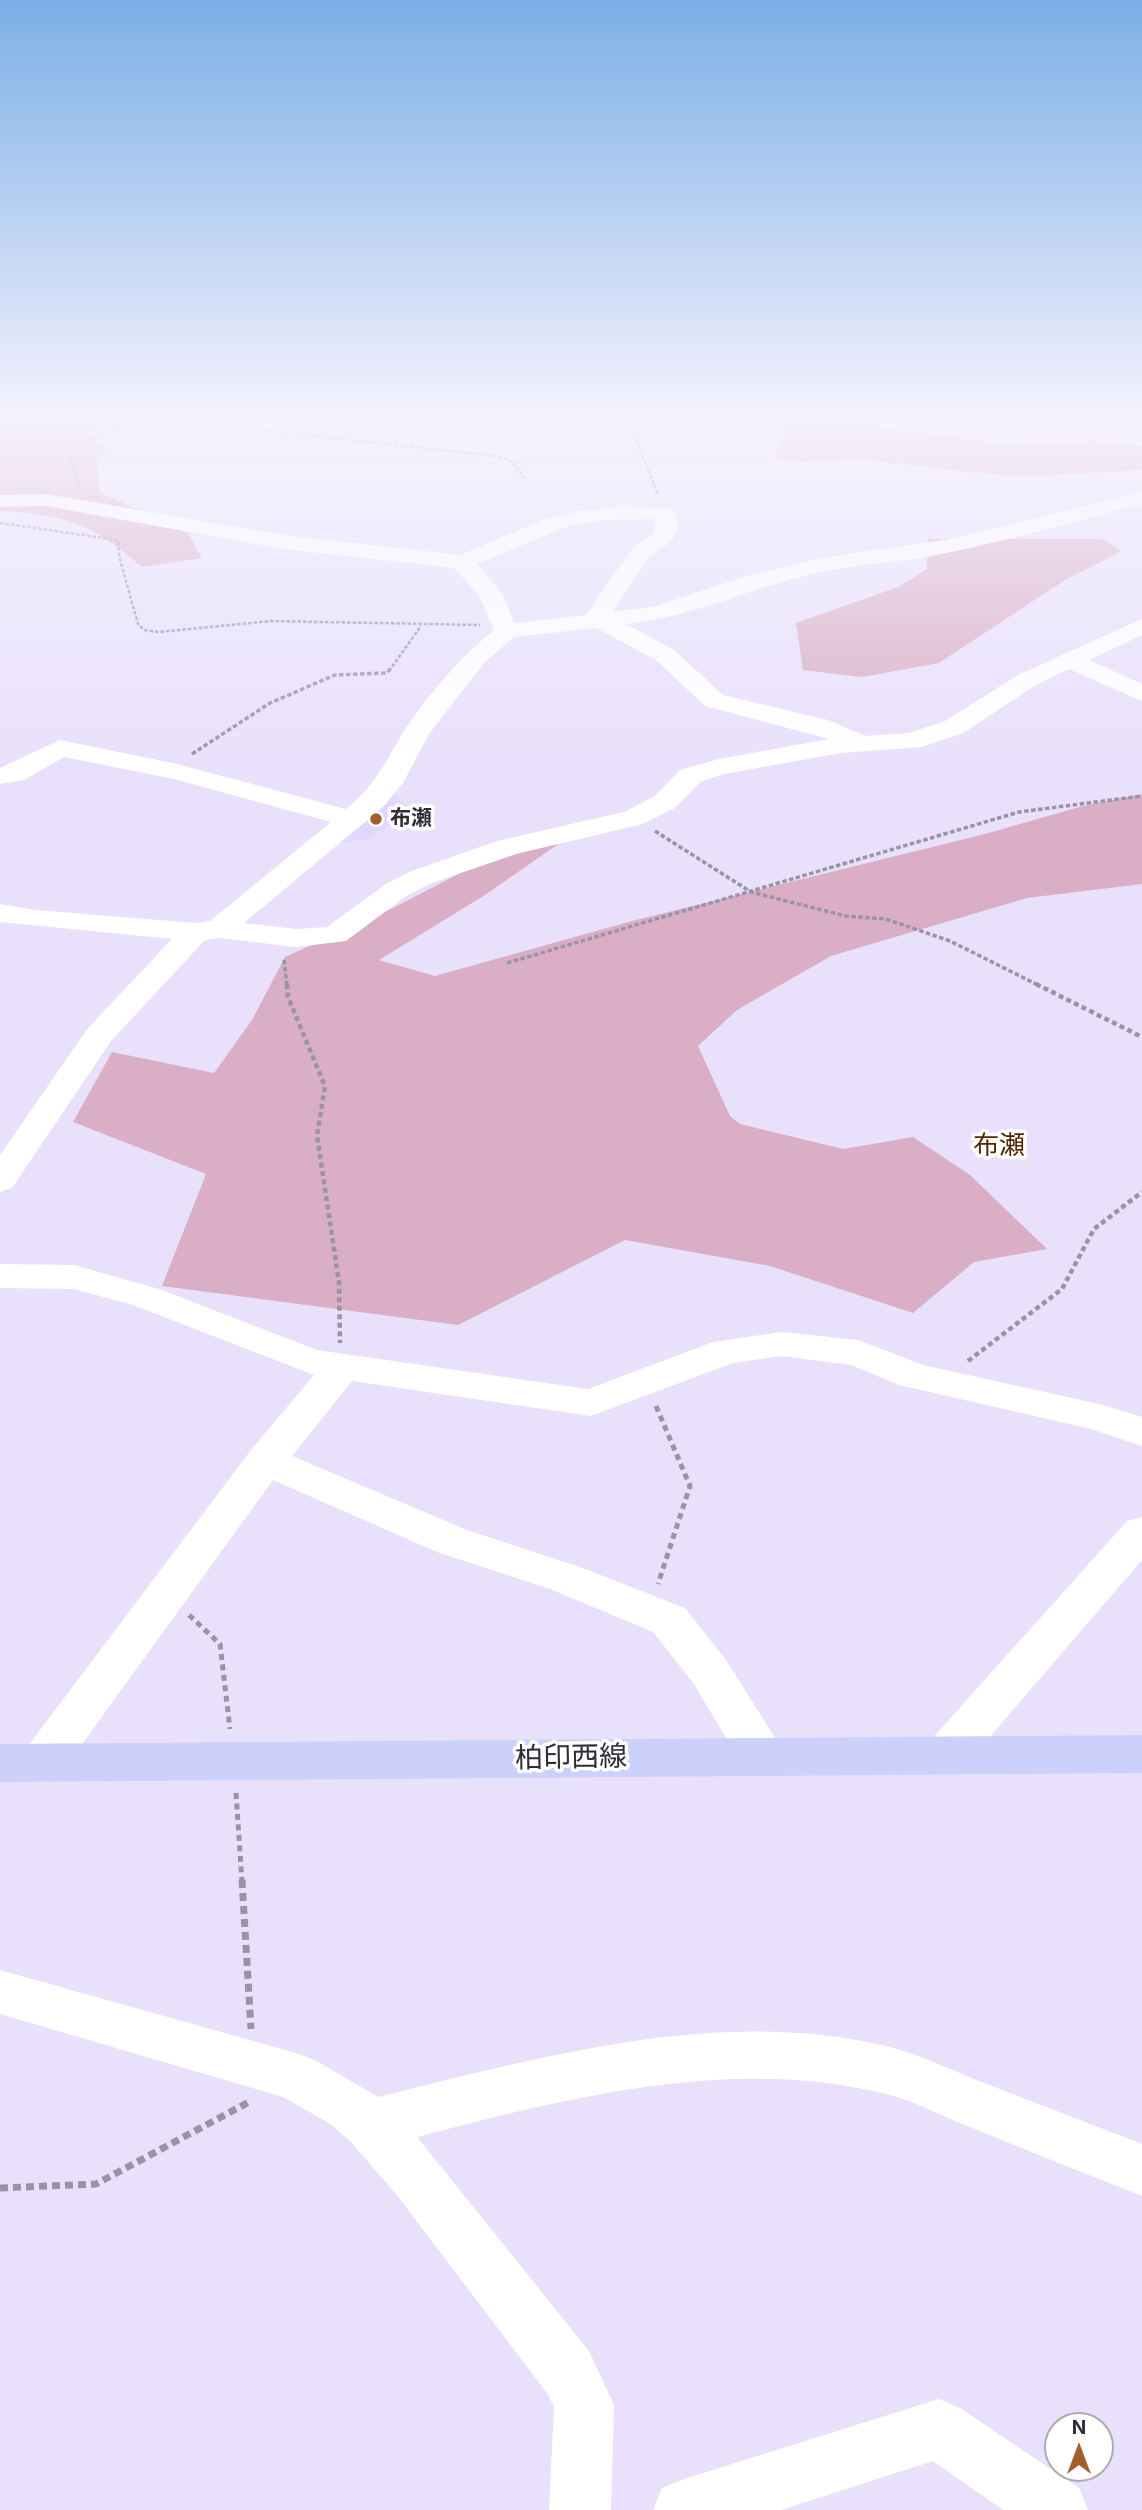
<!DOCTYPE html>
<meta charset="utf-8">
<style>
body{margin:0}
#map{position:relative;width:1142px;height:2510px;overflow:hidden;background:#e9e1fc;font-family:Inter,sans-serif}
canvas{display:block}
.north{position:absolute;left:1044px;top:2412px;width:70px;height:70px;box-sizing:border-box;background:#fff;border:2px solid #acabaf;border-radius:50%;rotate:0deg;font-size:19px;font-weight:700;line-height:28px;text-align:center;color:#302c38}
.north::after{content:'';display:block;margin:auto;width:24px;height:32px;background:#a25f2d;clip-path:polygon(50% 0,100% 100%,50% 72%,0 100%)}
</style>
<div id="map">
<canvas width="1142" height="2510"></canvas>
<div class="north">N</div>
</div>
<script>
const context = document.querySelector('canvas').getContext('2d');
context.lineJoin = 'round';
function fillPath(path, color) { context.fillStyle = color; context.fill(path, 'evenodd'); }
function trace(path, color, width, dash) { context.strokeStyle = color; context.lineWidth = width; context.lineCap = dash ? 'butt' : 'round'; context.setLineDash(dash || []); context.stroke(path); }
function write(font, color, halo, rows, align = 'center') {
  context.font = font + ' Inter,"Noto Sans JP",sans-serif'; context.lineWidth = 7; context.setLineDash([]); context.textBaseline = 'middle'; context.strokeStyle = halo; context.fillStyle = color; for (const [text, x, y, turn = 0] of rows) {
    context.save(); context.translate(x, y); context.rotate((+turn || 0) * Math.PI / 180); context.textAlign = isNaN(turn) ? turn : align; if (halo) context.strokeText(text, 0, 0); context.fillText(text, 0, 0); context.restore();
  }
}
fillPath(new Path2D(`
 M395,794L411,810L370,839L331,843Z`), '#e3d7ff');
fillPath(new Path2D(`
 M0,419H151V422L88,433L109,448L97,461L99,492L188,533L202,558L142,567C91,523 67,515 0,511Z
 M787,424H864L1008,445L1085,442L1142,430V470L1015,477L860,459L798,462L775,458Z
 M928,539H1102L1122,551L1065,580L939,663L862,677L803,670L796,623L898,587L927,569Z
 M1142,794V884L1027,898L831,956L737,1010L698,1046L730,1116L740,1124L843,1149L913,1137L970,1175L1047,1249L974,1262L913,1313L770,1266L625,1240L458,1325L162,1286L206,1174L73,1122L112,1052L214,1073L252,1020L285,957L389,910L468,869L550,835L564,840L485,895L379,960L435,976L632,921L985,834L1083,806Z`), '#daaec5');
trace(new Path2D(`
 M211,419L216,425L495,456L513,462L524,478
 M628,419L658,495
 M81,484L77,482L70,454L95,437L143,419
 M0,523L118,540L119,556L138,624L144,630L159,632L271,621L480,625
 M389,671L421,626`), '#9993a7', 2.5, [3.5, 2]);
trace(new Path2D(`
 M192,754L270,703L335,675L387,673L390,669
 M655,831L751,892L846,916L886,919L950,941L1040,986
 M284,960L287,986
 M507,963L1019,812L1142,796`), '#9993a7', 3.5, [4.5, 2.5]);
trace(new Path2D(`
 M287,984L288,997L325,1086L317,1136L339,1282L340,1343
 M1036,984L1142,1037
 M968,1361L1062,1289L1094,1229L1142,1192`), '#9993a7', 4.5, [5, 3.5]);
trace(new Path2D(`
 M656,1406L690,1486L658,1584
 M189,1615L220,1644L230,1729
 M236,1793L242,1882`), '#9993a7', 5, [6, 4.5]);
trace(new Path2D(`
 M242,1880L251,2029
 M0,2188L96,2184L249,2102`), '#9993a7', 7, [8, 5]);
fillPath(new Path2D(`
 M958,419H1019L1142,434V446L968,425Z
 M1142,492V504C1079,520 1015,539 951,552C908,562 863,563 820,572C754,586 693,617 626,624L674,650L723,695L828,720L866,736L909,733L945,721L1018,675L1142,619V635L1089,660L1142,684V701L1069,669L1036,685L963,733L921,747L841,753L724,774L700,782L675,808L643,824L516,854L429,884L406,896L346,941L296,947L219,938L205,940L111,1041L12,1188L0,1192V1155L88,1028L172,939L0,922V904L36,910L196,923L210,921L331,822L174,779L64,757L24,780L0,784V768L60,740L177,764L346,809C376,785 385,762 404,731C428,694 460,658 494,630L479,595L454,568L284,549L46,506L0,507V495L46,494L284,535L460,555L543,520L579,511L621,507L672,508L679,524L672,541L649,557L612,612L653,607L744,577L822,558L950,539ZM655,519L654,533L633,547L586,615L514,623L503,595L477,564L571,525L607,520ZM596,628L656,660L705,706L829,739L719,759L680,770L655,796L624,812L497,841L409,872L386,884L327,927L296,929L244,923L383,807L403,783L429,734L484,663L514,637Z
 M0,1264L75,1265L88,1269L159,1289L317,1350L588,1389L713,1342L782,1332L858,1340L923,1365L1099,1404L1142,1417V1446L1091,1429L899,1385L851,1365L782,1356L733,1363L591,1416L352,1381L292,1456L467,1530L580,1567L685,1608L726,1660L779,1744L785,1757L779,1770L762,1775L745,1770L694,1684L653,1632L550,1589L437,1552L273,1480L59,1776L42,1782L25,1776L18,1763L25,1750L251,1450L314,1375L133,1305L74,1289L0,1288Z
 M1142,1517V1560L963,1768L946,1773L929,1768L923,1755L929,1742L1127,1521Z
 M0,1970L296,2053L315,2060L378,2097C541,2057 722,2005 890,2047C918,2054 947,2068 974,2079C1030,2101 1086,2122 1142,2144V2196C1083,2173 1024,2149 965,2125C939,2115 913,2100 886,2094C733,2055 565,2098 417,2137L589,2351L614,2405L611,2510H549L554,2407L547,2393L396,2194L351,2142L329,2123L283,2097L0,2014Z
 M939,2399L960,2408L1079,2488L1088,2510H1003L933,2461L781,2510H653L662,2488L684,2479Z`), '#fff');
fillPath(new Path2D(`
 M1142,1735V1773L0,1782V1744Z`), '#cbd1fb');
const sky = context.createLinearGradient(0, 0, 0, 771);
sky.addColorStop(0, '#7bafe5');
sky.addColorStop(0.54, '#f5f2fe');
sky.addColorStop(1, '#f5f2fe00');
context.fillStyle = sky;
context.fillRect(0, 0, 1142, 771);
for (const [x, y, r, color] of [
 [376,819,7,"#a25f2d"]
]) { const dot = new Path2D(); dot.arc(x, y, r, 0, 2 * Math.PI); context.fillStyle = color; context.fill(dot); trace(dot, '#fff', 2.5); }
write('bold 21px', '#302c38', '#fff', [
 ["布瀬",390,819]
], 'left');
write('26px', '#522600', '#fff', [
 ["布瀬",999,1146]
]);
write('28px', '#302c38', '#fff', [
 ["柏印西線",571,1758,-1]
]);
</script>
